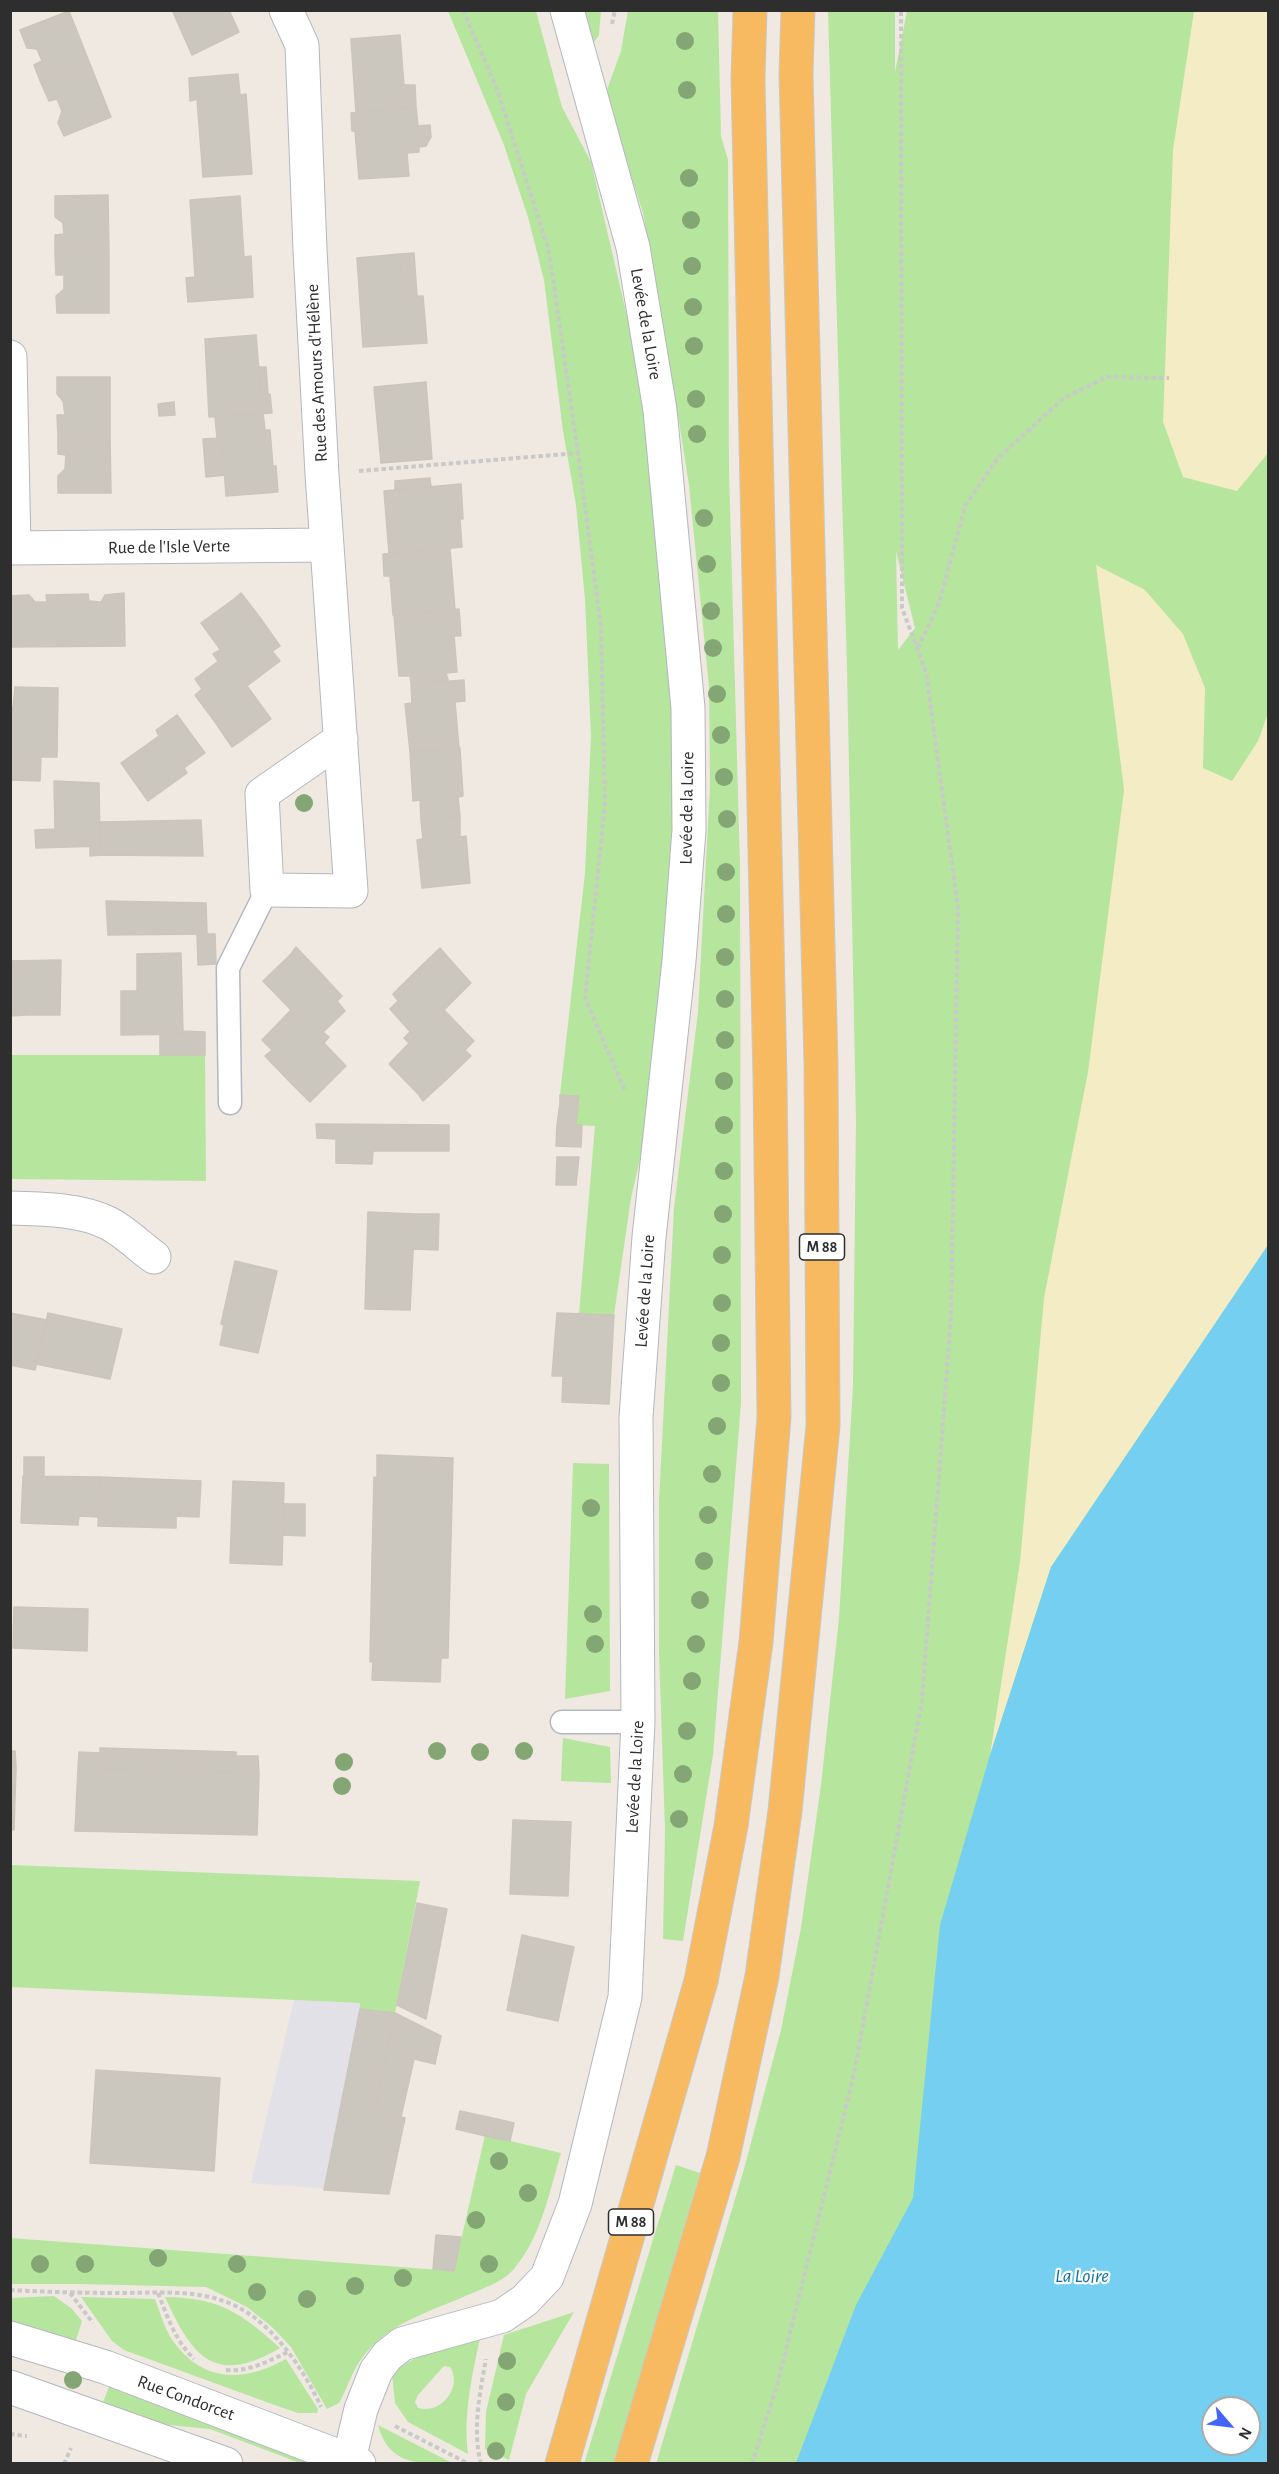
<!DOCTYPE html>
<meta charset="utf-8">
<style>
body{margin:0}
#map{position:relative;width:1279px;height:2474px;overflow:hidden;background:#efe9e1;font-family:"Alegreya Sans",sans-serif}
canvas{display:block}
.frame{position:absolute;inset:0;border:12px solid #2e2e2e;pointer-events:none}
.north{position:absolute;left:1201px;top:2396px;width:60px;height:60px;box-sizing:border-box;background:#fff;border:2px solid #ababab;border-radius:50%;rotate:118deg;font-size:16px;font-weight:700;line-height:24px;text-align:center;color:#2e2e2e}
.north::after{content:'';display:block;margin:auto;width:21px;height:27px;background:#4264fb;clip-path:polygon(50% 0,100% 100%,50% 72%,0 100%)}
</style>
<div id="map">
<canvas width="1279" height="2474"></canvas>
<div class="frame"></div>
<div class="north">N</div>
</div>
<script>
const context = document.querySelector('canvas').getContext('2d');
context.lineJoin = 'round';
function fillPath(path, color) { context.fillStyle = color; context.fill(path, 'evenodd'); }
function trace(path, color, width, dash) { context.strokeStyle = color; context.lineWidth = width; context.lineCap = dash ? 'butt' : 'round'; context.setLineDash(dash || []); context.stroke(path); }
function write(font, color, halo, rows, align = 'center') {
  context.font = font + ' "Alegreya Sans",sans-serif'; context.lineWidth = 4.5; context.setLineDash([]); context.textBaseline = 'middle'; context.strokeStyle = halo; context.fillStyle = color; for (const [text, x, y, turn = 0] of rows) {
    context.save(); context.translate(x, y); context.rotate((+turn || 0) * Math.PI / 180); context.textAlign = isNaN(turn) ? turn : align; if (halo) context.strokeText(text, 0, 0); context.fillText(text, 0, 0); context.restore();
  }
}
fillPath(new Path2D(`
 M294,2000L360,2003V2009L395,2013L375,2110L405,2118L389,2194L251,2183Z`), '#e3e1e8');
fillPath(new Path2D(`
 M448,11H536L562,107L591,162L637,359L658,518L672,647L679,817L651,1112L631,1198L614,1315L579,1314L595,1126L576,1125L579,1096L560,1095L585,873L591,736L585,599L576,505L563,431L544,280L528,217L504,145Z
 M579,11H601L599,35L590,48Z
 M628,11H718L721,136L728,160L729,471L740,866L741,1403L713,1755L683,1941L663,1939L665,1829L659,1652V1501L674,1208L698,1012L710,786L709,687L689,485L673,384L643,213L605,95L621,51Z
 M828,11H895V72L907,11H1268V2463L656,2464L744,2169L781,2030L801,1928L821,1785L839,1618L853,1386L856,1120L847,668ZM896,551L915,628L898,650V649ZM1213,2408H1249V2444H1213Z
 M11,1055H205L206,1181L11,1179Z
 M573,1463L609,1464L610,1691L565,1699Z
 M563,1738L610,1747L611,1783L561,1781Z
 M11,1865L420,1881L395,2013L360,2009V2003L11,1987Z
 M485,2135L561,2153C549,2193 541,2238 513,2270C500,2284 478,2290 461,2298C425,2313 386,2325 362,2358C352,2371 347,2389 339,2403L327,2409L291,2347L272,2327L247,2307L206,2287L79,2284H11L10,2238L454,2271Z
 M676,2165L700,2173L614,2463L584,2464Z
 M54,2296L71,2308L82,2321L75,2343L11,2325V2298Z
 M81,2297L155,2299C160,2312 164,2327 171,2338C201,2383 243,2383 286,2359L318,2409L317,2413H298L280,2407L124,2350L112,2341Z
 M165,2297C220,2298 240,2312 280,2348C214,2387 192,2356 165,2297Z
 M574,2312L526,2394L509,2460L485,2449L486,2412L504,2335Z
 M480,2338C472,2376 463,2415 468,2454L408,2422L395,2403L392,2374C416,2352 449,2347 480,2338ZM444,2366L450,2367C463,2387 441,2415 418,2408L415,2402L418,2395Z
 M111,2381L326,2463H300L210,2429L148,2423L101,2408Z
 M378,2425L452,2463C417,2464 389,2465 378,2425Z`), '#b6e59e');
fillPath(new Path2D(`
 M1194,11H1268V453L1237,491L1183,477L1163,422L1173,150Z
 M1096,565L1145,590L1183,634L1205,688L1203,768L1232,781L1258,741L1268,713V1245L1051,1567L990,1755L1020,1562L1044,1298L1088,1072L1124,790Z`), '#f3ecc5');
fillPath(new Path2D(`
 M1268,1245V2463H796L856,2305L913,2198L940,1925L990,1755L1051,1567ZM1213,2408H1249V2444H1213Z`), '#75cff0');
const building = new Path2D(`
 M172,10H229L239,32L192,55Z
 M69,11L90,64L41,83L34,65L42,61L37,49L27,48L20,30Z
 M400,35L404,85H415L416,107L356,113L351,39Z
 M90,64L111,117L64,136L58,123L62,111L57,99L49,101L41,83Z
 M238,74L240,95L246,94L252,174L203,177L197,99L190,101L189,78Z
 M416,107L418,126L430,125L431,137L426,146L419,147V152L407,153L409,176L359,179L355,131H352L351,113Z
 M108,195L109,254H55V235L64,234L63,223L55,217V196Z
 M240,196L244,257L251,256L253,297L188,302L186,278L195,277L190,200Z
 M414,253L417,296L403,297L400,254Z
 M55,254H109V313H57L56,296L64,289V275H56Z
 M400,254L403,297L423,296L427,343L363,347L357,258Z
 M256,335L261,394H270L272,413L209,417L205,339Z
 M259,367H266L268,394H261Z
 M57,377H110V435H58L57,415H65L63,401L57,394Z
 M426,382L432,459L381,463L374,387Z
 M174,402L175,415L159,416L158,404Z
 M263,413L265,430H270L273,466H276L278,492L226,496L222,438H217L215,417Z
 M58,435H110L111,493H58V476L65,469L66,455L58,454Z
 M222,438L225,475L206,477L203,439Z
 M430,478L431,487L395,490V481Z
 M461,484L463,519H460L462,547L389,554L384,491Z
 M450,548L455,610L393,615L390,576H384L383,554Z
 M124,593L125,646L11,647L10,596L29,595L35,602H47L46,595L88,594L89,601L101,602L105,595Z
 M241,593L261,619L252,625L234,599Z
 M234,599L252,625L261,619L280,646L272,651L280,661L247,686L271,719L241,741L223,716L215,722L195,695L202,689L195,679L225,656L201,623Z
 M459,609L461,636H454L457,672L446,673L448,680L411,684L410,676H399L394,615Z
 M220,650L225,656L218,661L213,654Z
 M464,680L465,701L455,702L459,748L410,752L405,704L412,703L411,684Z
 M15,687L58,688L57,757H10V708H13Z
 M177,715L205,753L184,768L187,773L148,801L121,763L159,736L156,730Z
 M223,716L241,741L232,747L215,722Z
 M460,748L463,796L458,797L460,816L421,820L420,800L413,801L410,752Z
 M10,757H41L40,781L10,780Z
 M54,781L99,783L100,846L36,848L35,830L55,829Z
 M460,816V837L466,836L470,883L422,888L417,840L423,839L421,820Z
 M201,820L203,856L102,855L100,822Z
 M100,846L102,855L90,856V847Z
 M106,901L206,903L207,934L108,935Z
 M197,934H215L216,964L198,965Z
 M296,947L317,969L311,975L291,954Z
 M440,948L446,955L422,977L416,971Z
 M181,953L183,1034L121,1035V991H137V954Z
 M291,954L311,975L317,969L342,996L337,1001L345,1011L318,1037L346,1066L316,1096L296,1075L289,1081L265,1056L272,1050L262,1040L291,1010L263,981Z
 M446,955L471,983L444,1010L474,1041L465,1050L471,1056L446,1080L440,1074L419,1095L389,1064L415,1037L390,1009L398,1001L393,994L416,971L422,977Z
 M61,960L60,1015H26V1010H10V961Z
 M10,1010H26V1015L10,1016Z
 M183,1031L205,1032V1055H160V1034H183Z
 M323,1032L329,1037L324,1043L318,1037Z
 M410,1032L415,1037L409,1043L404,1038Z
 M440,1074L446,1080L423,1101L419,1095Z
 M296,1075L316,1096L310,1102L289,1081Z
 M560,1095L579,1096L578,1105L560,1103Z
 M560,1103L578,1105L576,1125H557Z
 M316,1124L449,1125V1151H373L372,1164L336,1163V1139L317,1138Z
 M557,1125H582L581,1147L556,1146Z
 M557,1157H579L576,1185H556Z
 M368,1212L415,1214L410,1310L365,1309Z
 M415,1214H439L438,1250L413,1249Z
 M235,1261L277,1271L258,1353L220,1345L224,1325L221,1324Z
 M10,1313L47,1320L35,1370L10,1365Z
 M48,1313L122,1329L110,1379L36,1364Z
 M557,1313L614,1315L609,1404L562,1402L563,1376H552Z
 M377,1455L453,1458L448,1658H441L440,1682L372,1680L373,1662H370L372,1562L374,1477L377,1478Z
 M24,1457H44V1476L24,1475Z
 M23,1476L100,1477L98,1517L79,1516L78,1525L21,1523Z
 M100,1477L201,1481L199,1517L176,1516V1528L98,1526Z
 M233,1481L284,1483L282,1565L230,1563Z
 M284,1504H305V1536L283,1535Z
 M14,1607L88,1609L87,1651L13,1648Z
 M100,1748L236,1752V1756H258L259,1773L78,1768L79,1752L100,1753Z
 M10,1751H15L16,1767H10Z
 M10,1767H16L14,1830H10Z
 M78,1768L259,1773L257,1835L75,1831Z
 M513,1820L571,1822L568,1896L510,1894Z
 M417,1903L447,1909L426,2019L397,2005Z
 M522,1935L574,1947L558,2021L507,2010Z
 M360,2009L395,2013L375,2111L405,2118L389,2194L324,2190Z
 M395,2013L441,2036L435,2064L414,2059L401,2117L375,2111Z
 M96,2070L220,2078L214,2171L90,2163Z
 M460,2111L497,2119L494,2138L456,2129Z
 M497,2119L514,2123L510,2141L494,2138Z
 M436,2235L461,2237L454,2271L433,2269Z`);
fillPath(building, '#cbc7bf');
trace(building, '#cbc5ba', 1.5);
const service = new Path2D(`
 M230,1103L228,968L267,890
 M562,1722H638`);
const minor = new Path2D(`
 M286,10L302,45L310,250L322,474L351,891L267,890L262,794L341,739
 M10,357L14,548
 M10,548L327,545
 M10,1208C42,1209 80,1209 108,1223C124,1231 139,1246 154,1257
 M10,2338L105,2367L359,2464
 M10,2387L226,2464
 M348,2464L361,2409L376,2371L387,2356L402,2344L502,2316L524,2301L547,2277L575,2204L625,1997L638,1722L636,1417L649,1237L679,961L689,830L688,708L660,410L633,247L567,10`);
const trunk = new Path2D(`
 M562,2464L701,1981L731,1826L756,1642L774,1417L770,1078L748,79L750,10
 M631,2464L723,2157L762,1976L785,1811L823,1426L821,1063L796,74L798,10`);
trace(service, '#b4b7c1', 25);
trace(minor, '#b4b7c1', 35);
trace(trunk, '#c9c9c9', 35);
trace(new Path2D(`
 M463,10L497,89L549,251L578,453
 M612,24L615,10
 M359,471L578,453L601,628L605,804L585,998L625,1091
 M918,648L940,600L965,506L997,459L1064,398L1107,377L1169,378
 M10,2290C47,2292 84,2293 120,2293C158,2293 194,2289 229,2303C270,2319 304,2369 321,2407
 M70,2293L93,2323
 M158,2293C168,2318 175,2340 194,2359
 M226,2370C249,2372 268,2361 288,2352
 M395,2426L469,2464
 M10,2434L27,2436
 M64,2464L71,2448
 M481,2464C472,2430 480,2392 486,2359
 M752,2464L778,2382L854,2074L922,1700L951,1316L958,908L926,672L902,608L901,10`), '#c9c9c9', 4, [4.5, 3]);
trace(service, '#fff', 22);
trace(minor, '#fff', 33);
trace(trunk, '#f8ba60', 33);
context.fillStyle = '#84a574';
for (const [x, y] of [
 [685,41],
 [687,90],
 [689,178],
 [691,220],
 [692,266],
 [693,307],
 [694,346],
 [696,399],
 [697,434],
 [704,518],
 [707,564],
 [711,611],
 [713,648],
 [717,694],
 [721,735],
 [724,777],
 [304,803],
 [727,819],
 [726,872],
 [726,914],
 [725,957],
 [725,999],
 [725,1040],
 [724,1081],
 [724,1125],
 [724,1171],
 [723,1214],
 [722,1255],
 [722,1303],
 [721,1343],
 [721,1383],
 [717,1426],
 [712,1474],
 [591,1508],
 [708,1515],
 [704,1561],
 [700,1600],
 [593,1614],
 [595,1644],
 [696,1644],
 [692,1681],
 [687,1731],
 [437,1751],
 [524,1751],
 [480,1752],
 [344,1762],
 [683,1774],
 [342,1786],
 [679,1819],
 [499,2161],
 [528,2193],
 [476,2220],
 [158,2258],
 [40,2264],
 [85,2264],
 [237,2264],
 [489,2264],
 [403,2278],
 [355,2286],
 [257,2292],
 [307,2299],
 [507,2361],
 [73,2380],
 [506,2402],
 [496,2451]
]) { context.beginPath(); context.arc(x, y, 9, 0, 2 * Math.PI); context.fill(); }
for (const [x, y, w] of [
 [822,1247,45],
 [631,2222,45]
]) { const box = new Path2D(); box.roundRect(x - w / 2, y - 13, w, 26, 4.5); context.fillStyle = '#fff'; context.fill(box); trace(box, '#2e2e2e', 1.5); }
write('bold 16px', '#2e2e2e', null, [
 ["M 88",822,1247],
 ["M 88",631,2222]
]);
write('18px', '#2e2e2e', '#fff', [
 ["Levée de la Loire",646,324,80],
 ["Rue des Amours d'Hélène",317,373,-93],
 ["Rue de l'Isle Verte",169,547,-1],
 ["Levée de la Loire",687,808,-89],
 ["Levée de la Loire",645,1291,-86],
 ["Levée de la Loire",635,1777,-87],
 ["Rue Condorcet",186,2398,20]
]);
write('italic 20px', '#0d6fa3', '#fff', [
 ["La Loire",1082,2276]
]);
</script>
